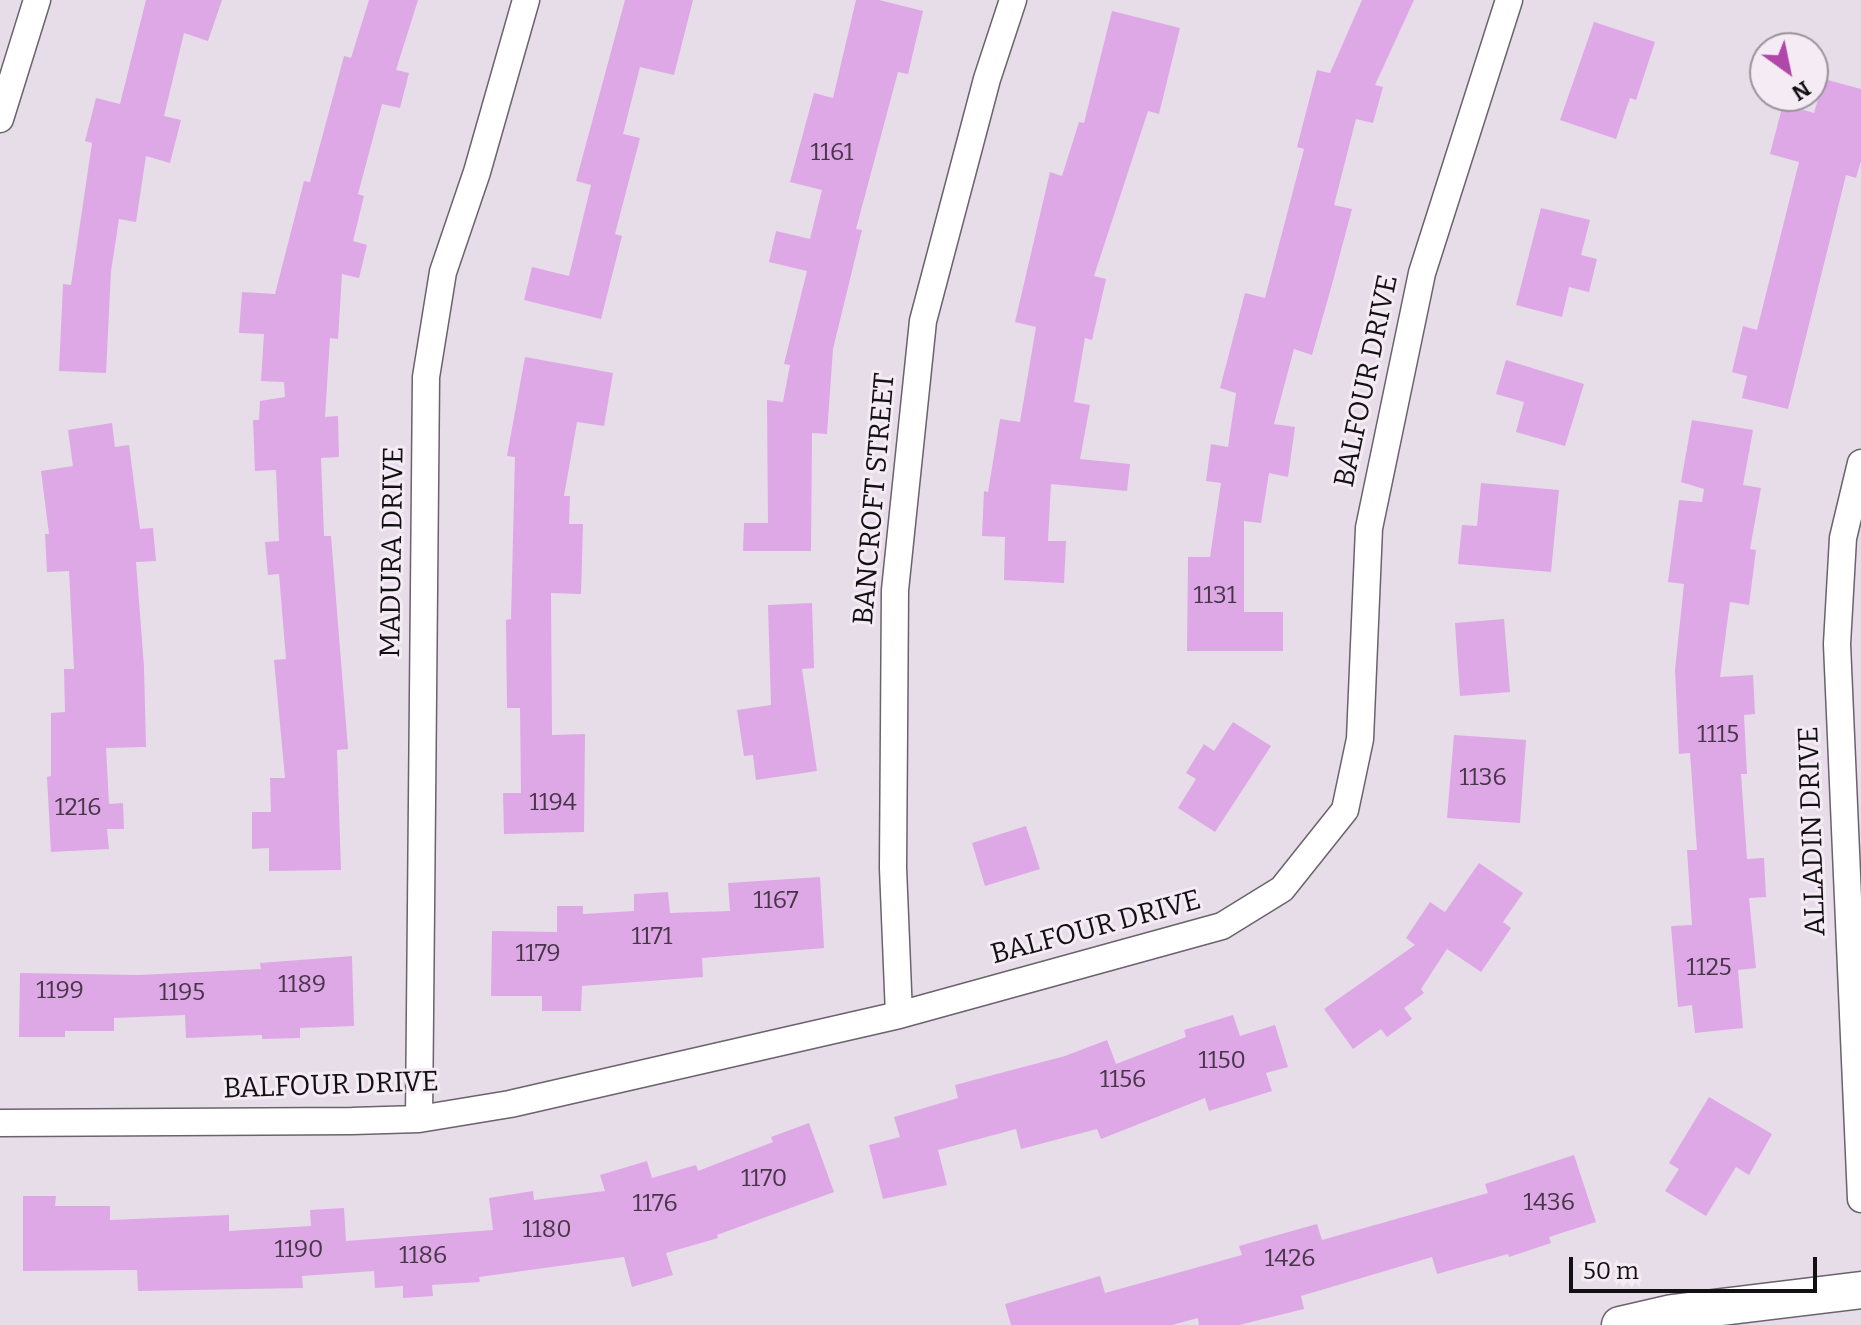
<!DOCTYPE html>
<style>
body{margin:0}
#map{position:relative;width:1861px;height:1325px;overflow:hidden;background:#e7dde8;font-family:Bitter,serif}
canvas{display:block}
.north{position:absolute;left:1749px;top:32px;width:80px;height:80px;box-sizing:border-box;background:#f4ebf5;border:2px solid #9a939b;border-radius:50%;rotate:147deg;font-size:22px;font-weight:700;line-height:32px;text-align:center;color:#131013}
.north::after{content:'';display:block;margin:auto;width:28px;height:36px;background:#b147a8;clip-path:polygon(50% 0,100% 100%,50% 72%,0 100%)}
.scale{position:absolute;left:1569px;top:1257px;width:248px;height:36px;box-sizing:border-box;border:4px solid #131013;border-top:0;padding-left:10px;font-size:24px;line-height:28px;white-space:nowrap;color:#131013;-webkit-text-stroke:6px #f4ebf5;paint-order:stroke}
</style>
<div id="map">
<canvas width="1861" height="1325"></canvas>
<div class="north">N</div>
<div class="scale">50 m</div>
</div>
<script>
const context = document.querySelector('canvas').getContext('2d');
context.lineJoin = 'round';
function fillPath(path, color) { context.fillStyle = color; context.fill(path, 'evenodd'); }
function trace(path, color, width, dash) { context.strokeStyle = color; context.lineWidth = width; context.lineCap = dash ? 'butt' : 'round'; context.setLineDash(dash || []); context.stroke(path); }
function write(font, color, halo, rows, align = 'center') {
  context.font = font + ' Bitter,serif'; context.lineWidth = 6; context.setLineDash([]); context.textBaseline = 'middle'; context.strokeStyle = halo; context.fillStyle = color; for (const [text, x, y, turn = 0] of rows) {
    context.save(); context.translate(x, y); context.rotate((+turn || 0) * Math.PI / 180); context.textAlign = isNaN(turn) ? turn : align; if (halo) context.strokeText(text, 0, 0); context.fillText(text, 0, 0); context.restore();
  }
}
fillPath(new Path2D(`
 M146,0H222L208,41L184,33L164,116L181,120L170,163L146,156L136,222L119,219L111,271L106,373L59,371L63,284L71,285L92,143L85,141L96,98L120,104Z
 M369,0H418L396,70L409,73L400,108L382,104L358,194L364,196L353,241L367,245L359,278L342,274L338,339L330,338L325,417L338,416L339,457L321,458L324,536H331L348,749L337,750L341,870L269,871V848L252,849V812H271L270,778H285L274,660L286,659L279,574L268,575L265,542L279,541L276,470L255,471L253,420H259L260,401L285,397L284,382L261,381L264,334L239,333L242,292L275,294L304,181L310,182L344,56L351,58Z
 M625,0H693L674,75L640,67L623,134L640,138L615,234L622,236L601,319L524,300L532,267L569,276L591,185L576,181Z
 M856,0H879L923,11L908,74L898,72L856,229L862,230L833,349L827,434L812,433L811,551H743L744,523H768L767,400L783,402L790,365L784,364L807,271L769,262L776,231L810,239L822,190L790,182L814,93L833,98Z
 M1362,0H1414L1375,85L1383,87L1373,123L1356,119L1334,205L1352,209L1331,288L1312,355L1294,349L1274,424L1295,427L1288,477L1269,473L1261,523L1244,521V612H1283V651H1187L1188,557H1210L1221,483L1206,481L1211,444L1228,447L1236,393L1220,388L1245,293L1265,298L1304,149L1297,147L1317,70L1330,73Z
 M1112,11L1180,28L1159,114L1148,111L1094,276L1106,279L1092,340L1085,338L1074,402L1090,405L1080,459L1130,464L1127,491L1051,484L1048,541H1066L1064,583L1004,580L1005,537L982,536L984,491L988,492L1000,419L1020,422L1036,327L1015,322L1050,172L1062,176L1079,122L1084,123Z
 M1594,22L1655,42L1636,100L1630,98L1616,139L1560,120Z
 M1824,79L1861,89V161L1856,178L1846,175L1788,409L1742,398L1747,376L1732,372L1743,326L1757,330L1799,162L1770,154L1783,104L1814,113Z
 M1541,208L1590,220L1581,255L1597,259L1589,292L1569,287L1562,317L1516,305Z
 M525,357L613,373L604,426L577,422L564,496H570L569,524H583L581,594L551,593L552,735L585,734L584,832L504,834L503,793H521L520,708H507L506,620L511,619L515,457L507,456Z
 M1506,360L1584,384L1565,446L1516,432L1524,402L1496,394Z
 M1692,420L1753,430L1743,485L1761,488L1750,549L1756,550L1749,605L1730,602L1720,677L1753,675L1755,714L1744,715L1747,774H1741L1747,859L1764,858L1766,897L1749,898L1756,968L1738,970L1743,1028L1695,1033L1692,1005L1678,1007L1671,926L1692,925L1687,850H1697L1690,753L1679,754L1675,670L1684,584L1668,582L1679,500L1702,502L1704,489L1681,482Z
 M112,423L115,447L129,445L140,529L153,528L156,561L136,562L144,667L146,747L106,748L109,804L123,803L124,829H107L109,849L51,852L47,777L51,776V713L65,712L64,669H74L69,571L47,572L45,534H49L41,471L73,466L68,430Z
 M1481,483L1559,490L1551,572L1458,564L1462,525L1477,526Z
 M812,603L814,668L802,669L817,771L756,780L753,755L744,756L737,710L771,705L768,605Z
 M1504,619L1510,692L1460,696L1455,623Z
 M1233,722L1271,746L1215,832L1178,808L1196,779L1186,773L1204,744L1214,751Z
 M1454,735L1526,740L1520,823L1447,818Z
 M1026,826L1040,869L985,886L972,843Z
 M1479,863L1523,893L1503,922L1511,928L1481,972L1447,949L1421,989L1424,993L1404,1008L1412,1019L1387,1037L1381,1029L1353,1049L1324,1009L1415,945L1406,938L1430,902L1445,912Z
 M820,877L824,948L702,958L703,977L582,986L581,1011H542V996H491L492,931L557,932V906H583V914L634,911V894L668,892L670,913L730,911L728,883Z
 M352,956L354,1026L300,1028V1038L262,1039V1035L186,1038L185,1015L114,1018V1031H65V1037H19L20,973L139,975L261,969L260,963Z
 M1233,1015L1240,1036L1275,1025L1288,1067L1266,1073L1272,1091L1209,1111L1205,1098L1101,1139L1097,1129L1021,1149L1016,1129L938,1150L947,1185L883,1199L869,1145L900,1137L894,1117L958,1098L955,1085L1065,1056L1107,1040L1116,1064L1186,1037L1184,1030Z
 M1709,1097L1772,1134L1749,1175L1736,1167L1706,1216L1665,1191L1679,1169L1669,1163Z
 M809,1123L834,1192L717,1235L718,1238L666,1253L673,1275L632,1287L624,1257L479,1277L480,1282L432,1285L433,1296L403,1298V1286L375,1288L374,1271L302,1276L303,1288L138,1291L137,1270L23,1271V1196H56L55,1206H110V1220L229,1215V1231L311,1226L310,1210L344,1208L346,1241L493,1230L489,1198L533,1191L534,1200L605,1191L600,1175L647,1161L652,1178L696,1165L698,1171L773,1142L771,1137Z
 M1574,1155L1596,1222L1549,1237L1551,1243L1509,1257L1508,1254L1437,1274L1432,1257L1301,1296L1304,1309L1239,1325H1199L1198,1318L1172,1325H1011L1005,1304L1100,1276L1105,1293L1242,1255L1239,1246L1317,1224L1322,1240L1488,1193L1485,1184Z`), '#dea8e6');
const street = new Path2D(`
 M0,119L37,0
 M1861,463L1843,538L1837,644L1861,1199
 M899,1015L893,868L895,590L923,321L987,79L1013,0
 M419,1119L426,377L443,272L477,172L526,0
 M0,1123L352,1121L419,1119L510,1104L899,1015L1222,926L1282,889L1345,810L1360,739L1369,528L1422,273L1509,0`);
const secondary = new Path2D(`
 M1620,1325L1672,1313L1861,1290`);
trace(street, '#6a626c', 29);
trace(secondary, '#6a626c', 39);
trace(street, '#fff', 26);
trace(secondary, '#fff', 36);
write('24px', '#463648', null, [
 ["1161",832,153],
 ["1131",1215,596],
 ["1115",1718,735],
 ["1136",1483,778],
 ["1194",553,803],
 ["1216",78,808],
 ["1167",776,901],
 ["1171",652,937],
 ["1179",538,954],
 ["1125",1709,968],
 ["1189",302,985],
 ["1199",60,991],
 ["1195",182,993],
 ["1150",1222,1061],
 ["1156",1123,1080],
 ["1170",764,1179],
 ["1436",1549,1203],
 ["1176",655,1204],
 ["1180",547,1230],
 ["1190",299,1250],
 ["1186",423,1256],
 ["1426",1290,1259]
]);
write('28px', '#131013', '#f4ebf5', [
 ["BALFOUR DRIVE",1367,381,-78],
 ["BANCROFT STREET",875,499,-85],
 ["MADURA DRIVE",393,552,-89],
 ["ALLADIN DRIVE",1813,831,-92],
 ["BALFOUR DRIVE",1096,928,-15],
 ["BALFOUR DRIVE",331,1086,-2]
]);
</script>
